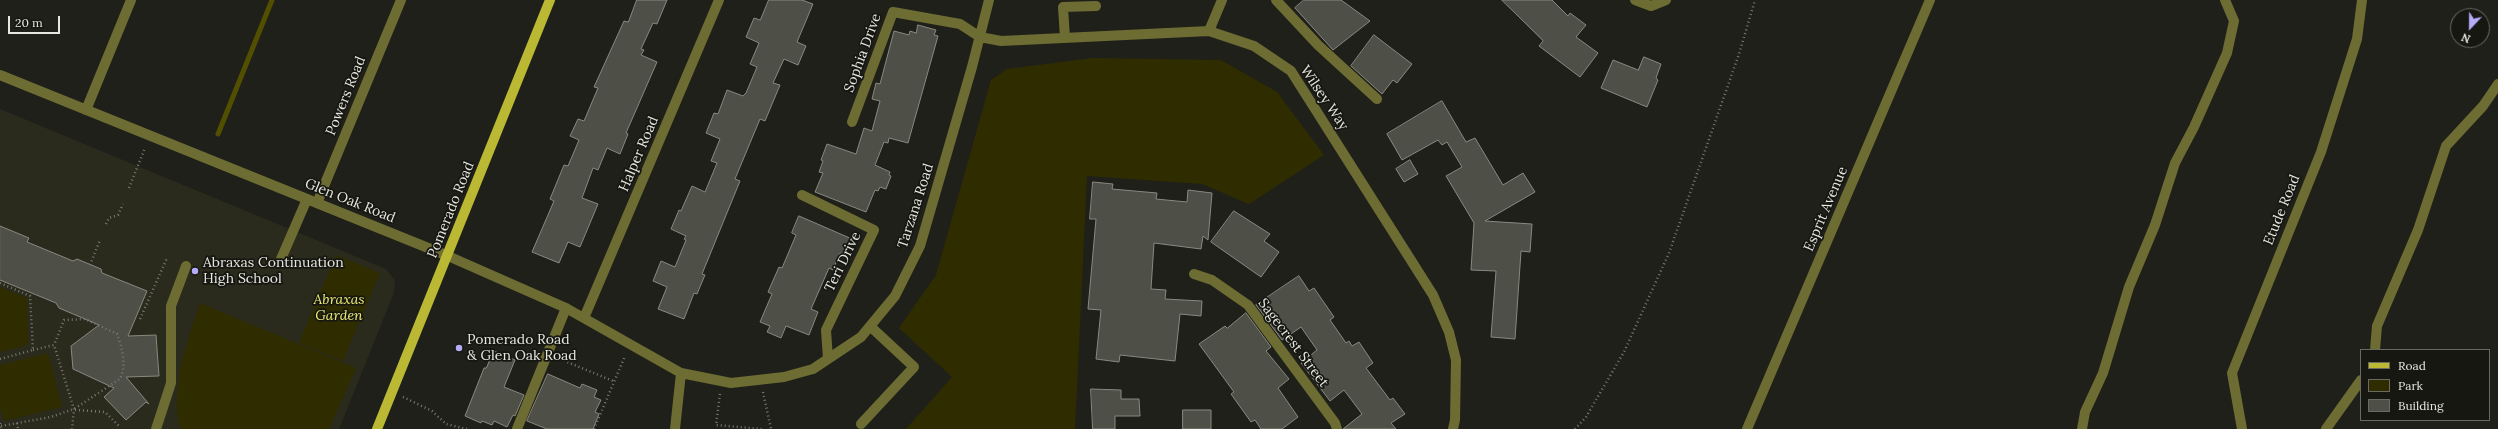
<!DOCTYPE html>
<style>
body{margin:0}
#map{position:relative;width:2498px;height:429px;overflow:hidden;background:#20201a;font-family:Lora,serif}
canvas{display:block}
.legend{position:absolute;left:2360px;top:349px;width:130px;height:72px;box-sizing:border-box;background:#171711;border:1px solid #6a6a65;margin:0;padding:5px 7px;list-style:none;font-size:12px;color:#e6e7e2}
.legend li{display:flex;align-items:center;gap:8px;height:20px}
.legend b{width:20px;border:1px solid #6a6a65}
.north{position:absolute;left:2450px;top:8px;width:40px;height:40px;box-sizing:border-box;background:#171711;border:1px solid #6a6a65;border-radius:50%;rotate:202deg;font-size:11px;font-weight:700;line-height:16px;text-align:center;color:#e6e7e2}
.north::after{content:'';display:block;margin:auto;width:14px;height:18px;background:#b4acf9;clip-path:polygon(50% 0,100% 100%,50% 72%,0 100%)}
.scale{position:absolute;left:8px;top:16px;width:52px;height:18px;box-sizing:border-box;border:2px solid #e6e7e2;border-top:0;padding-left:5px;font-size:12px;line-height:14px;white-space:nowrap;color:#e6e7e2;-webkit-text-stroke:3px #171711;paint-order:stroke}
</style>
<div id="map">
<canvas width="2498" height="429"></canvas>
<ul class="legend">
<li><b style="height:5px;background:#bbb934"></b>Road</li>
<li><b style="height:11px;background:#2f2d00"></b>Park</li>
<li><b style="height:11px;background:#4e4f47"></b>Building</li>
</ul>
<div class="north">N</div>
<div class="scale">20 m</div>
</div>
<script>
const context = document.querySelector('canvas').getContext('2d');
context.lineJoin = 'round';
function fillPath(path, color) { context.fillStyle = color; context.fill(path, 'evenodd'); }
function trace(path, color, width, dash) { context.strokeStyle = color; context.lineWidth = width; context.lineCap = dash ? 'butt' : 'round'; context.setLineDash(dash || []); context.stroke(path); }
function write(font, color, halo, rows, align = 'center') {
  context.font = font + ' Lora,serif'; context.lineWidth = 3.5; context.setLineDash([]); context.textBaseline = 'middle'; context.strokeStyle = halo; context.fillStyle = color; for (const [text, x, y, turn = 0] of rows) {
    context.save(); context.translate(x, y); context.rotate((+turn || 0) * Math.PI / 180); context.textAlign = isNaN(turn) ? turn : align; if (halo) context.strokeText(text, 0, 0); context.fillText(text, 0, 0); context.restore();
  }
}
fillPath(new Path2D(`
 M0,109L386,269L394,279L395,286L393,295L339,429H0Z`), '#2a2a1d');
fillPath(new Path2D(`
 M1093,58L1221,60L1277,92L1324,155L1249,204L1202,184L1087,176L1075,429H906L952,377L899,328L936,275L991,80L1007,69Z
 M336,255L380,273L343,361L299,343Z
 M0,287L27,298L28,345L0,352Z
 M200,303L356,368L329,429H180C170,386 187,343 200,303Z
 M48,353L62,407L4,421L0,407V365Z`), '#2f2d00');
trace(new Path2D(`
 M218,134L272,0`), '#525000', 5);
const building = new Path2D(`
 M637,0H667L657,24L653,23L641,49L644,50L641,55L657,62L626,133L628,134L620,154L607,148L598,170L593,168L582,198L598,204L580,247L568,242L559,263L532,252L554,201L550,199L564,165L568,166L579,140L570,136L578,119L584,121L598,88L594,87L624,21L628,22Z
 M769,0H802L813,4L797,42L806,46L798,65L784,59L773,83L780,85L765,121L760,119L735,179L740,181L702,274L705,275L697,294L694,293L684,319L658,309L667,287L653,281L661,261L675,267L686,240L684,239L686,236L671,229L679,210L681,211L692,186L705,192L717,163L711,161L720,139L706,133L714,113L718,114L727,90L743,96L746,93L757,67L750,64L759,43L746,37L754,18L760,20Z
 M1304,0H1341L1370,21L1333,50L1295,8Z
 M1502,0H1552L1568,16L1570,13L1586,25L1576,37L1598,53L1580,77L1539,46L1543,41Z
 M918,25L936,30L934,35L938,36L908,143L889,138L888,143L884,142L875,165L890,172L889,175L891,176L886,189L880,187L878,191L875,190L866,212L815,192L823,173L819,172L823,161L821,160L827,144L856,154L864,128L872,131L880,101L872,99L876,83L880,84L894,31L909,35L910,31L916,33Z
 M1374,35L1412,64L1397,83L1393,80L1382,94L1351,66Z
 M1644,57L1661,64L1656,78L1658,80L1647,107L1601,88L1613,60L1638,70Z
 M1442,101L1466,142L1475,138L1503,185L1523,173L1535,192L1485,221L1532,224L1530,252L1521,251L1515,339L1491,337L1496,271L1471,270L1474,223L1446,176L1462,167L1447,142L1442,145L1438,140L1402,160L1387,134Z
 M1410,160L1418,174L1404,182L1396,169Z
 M1093,182L1113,184L1112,189L1157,193L1156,199L1187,202L1188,190L1212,193L1208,240L1203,236L1201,249L1154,243L1151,289L1166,290L1165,299L1202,301L1201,316L1180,314L1175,361L1120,355L1119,362L1096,359L1101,310L1088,309L1096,219H1090Z
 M1234,211L1270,234L1264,241L1279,252L1261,277L1211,242Z
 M799,216L852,239L844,255L840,253L833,270L829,268L811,309L818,312L809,335L786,326L781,338L767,332L770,326L760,322L772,294L768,292L779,267L782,268L796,235L792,233Z
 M0,226L29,238L27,242L73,261L77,259L101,269L102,273L147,291L128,336L156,335L159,376L126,377L149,404L146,402L126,420L104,397L114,388L73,369L71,346L99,325L59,308L56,303L0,280Z
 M1299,276L1309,291L1314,288L1334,317L1330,320L1346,343L1349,341L1352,346L1359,342L1373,363L1366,368L1390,400L1393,398L1405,414L1391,423L1396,429H1343L1362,414L1344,390L1330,401L1301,363L1317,350L1301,327L1282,340L1256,305Z
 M1246,313L1271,347L1266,351L1289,379L1278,388L1298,417L1282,429H1261L1255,420L1251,422L1231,394L1234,392L1199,344L1225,326L1227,328Z
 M494,351L515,360L504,387L524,395L515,416L513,415L507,427L494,421L492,425L482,421L481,423L465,416L484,368H486Z
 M548,374L580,388L582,384L597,390L594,397L601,400L595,412L599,414L593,429H547L527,421Z
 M1091,389L1121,390V399H1139L1140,416H1115V429H1093Z
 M1183,410H1211V429H1183Z`);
fillPath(building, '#4e4f47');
trace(building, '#898981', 1);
trace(new Path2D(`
 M129,188L145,148
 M106,224L109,218L118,215L123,204
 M90,265L100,240
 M0,283L30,296L33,350L0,359
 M140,319L167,258
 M33,350L54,345L74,409L72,429
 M560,359L613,381
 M763,392L771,429
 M720,394L716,425L762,429
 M403,397L432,411L446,424L467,429
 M75,410L105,412L119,426
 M0,423V428
 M17,423L18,429
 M1,426L51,417L74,409L120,379C127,365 122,347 117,334L85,319L64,320L54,345
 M594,429L625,356
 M1575,429L1586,417L1624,352L1669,253L1739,54L1755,0`), '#797a74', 2.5, [1, 3]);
trace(new Path2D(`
 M1276,0L1318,45L1377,99
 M1635,0L1651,6L1666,0
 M1209,31L1222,0
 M1065,38L1063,7L1096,6
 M0,75L448,256L566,308L681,373L731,383L784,377L813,369L861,337L895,296L920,246L972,67L989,0
 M86,110L131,0
 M852,122L893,12L960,24L980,37L1001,41L1209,31L1254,46L1291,71L1433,295L1449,332L1456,360L1455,420L1453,429
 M802,195L874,230L826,330L828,359
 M317,203L401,0
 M281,259L307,199
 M1194,274L1212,280L1248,305L1335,423L1337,429
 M584,318L719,0
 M2375,350L2377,326L2418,230L2446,146L2483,106L2498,84
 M861,424L914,367L871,327
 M156,429L171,383V306L186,266
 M517,429L566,308
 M675,429L681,373
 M1747,429L1930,0
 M2082,429L2085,412L2103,373L2129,287L2155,225L2175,163L2194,127L2227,53L2234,21L2225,0
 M2242,429L2232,373L2321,152L2357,39L2362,0
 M2326,429L2361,380`), '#6c6c33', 10);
trace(new Path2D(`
 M377,429L550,0`), '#bbb934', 10);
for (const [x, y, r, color] of [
 [195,271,4,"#b4acf9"],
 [459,348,4,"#b4acf9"]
]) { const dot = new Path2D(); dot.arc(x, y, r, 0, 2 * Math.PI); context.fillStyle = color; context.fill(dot); trace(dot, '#171711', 1.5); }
write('14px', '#e6e7e2', '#171711', [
 ["Sophia Drive",863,53,-70],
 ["Powers Road",346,96,-68],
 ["Wilsey Way",1324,98,56],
 ["Halper Road",639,154,-67],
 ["Glen Oak Road",350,201,22],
 ["Tarzana Road",916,206,-72],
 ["Esprit Avenue",1826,209,-67],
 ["Pomerado Road",451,210,-68],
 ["Etude Road",2282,210,-68],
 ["Teri Drive",843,262,-64],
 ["Sagecrest Street",1293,343,53]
]);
write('14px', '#e6e7e2', '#171711', [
 ["Abraxas Continuation",203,263],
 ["High School",203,279],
 ["Pomerado Road",467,340],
 ["& Glen Oak Road",467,356]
], 'left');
write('italic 14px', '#eceb72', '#171711', [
 ["Abraxas",339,300],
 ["Garden",339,316]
]);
</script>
